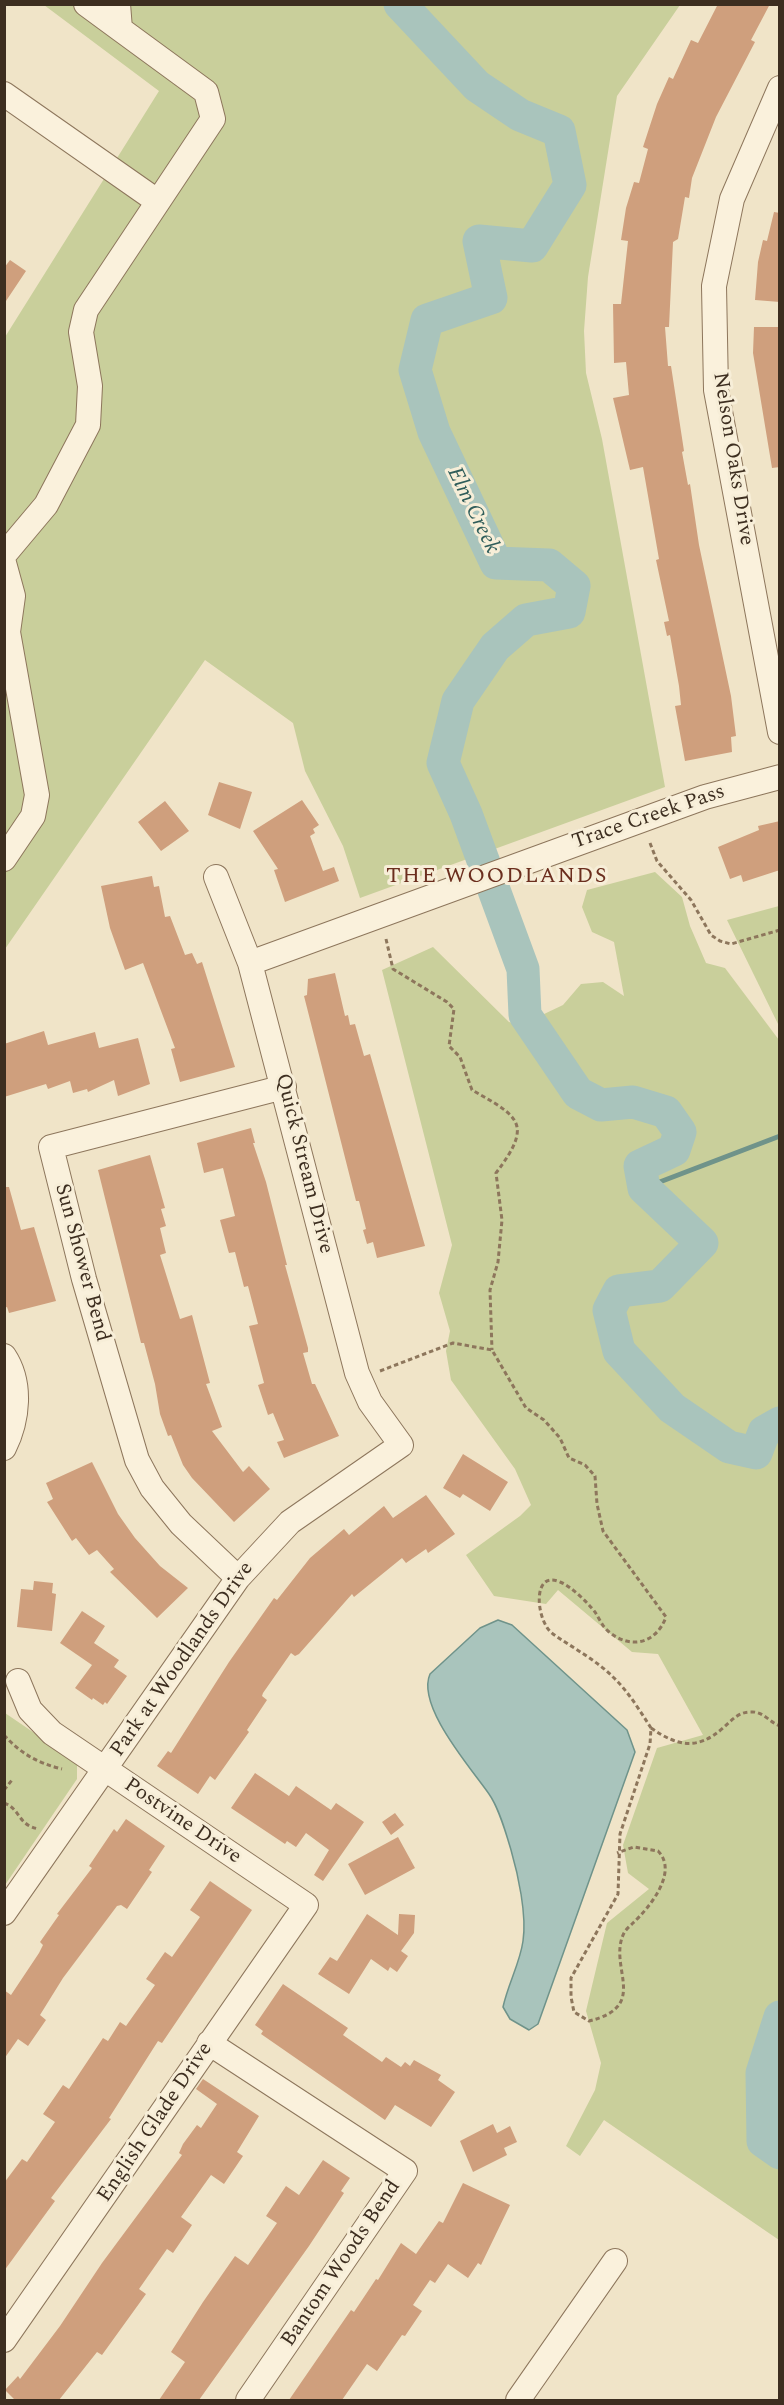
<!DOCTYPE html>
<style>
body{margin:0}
#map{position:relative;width:784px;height:2405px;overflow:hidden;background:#f0e4c8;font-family:Spectral,serif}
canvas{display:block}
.frame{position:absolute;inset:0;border:6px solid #3d2e20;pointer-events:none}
</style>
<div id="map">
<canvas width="784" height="2405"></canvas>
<div class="frame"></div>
</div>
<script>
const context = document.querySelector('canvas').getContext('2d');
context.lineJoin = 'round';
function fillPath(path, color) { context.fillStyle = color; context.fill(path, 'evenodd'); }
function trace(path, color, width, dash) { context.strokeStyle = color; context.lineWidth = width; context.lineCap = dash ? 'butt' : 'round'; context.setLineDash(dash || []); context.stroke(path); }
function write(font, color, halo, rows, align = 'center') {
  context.font = font + ' Spectral,serif'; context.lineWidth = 6; context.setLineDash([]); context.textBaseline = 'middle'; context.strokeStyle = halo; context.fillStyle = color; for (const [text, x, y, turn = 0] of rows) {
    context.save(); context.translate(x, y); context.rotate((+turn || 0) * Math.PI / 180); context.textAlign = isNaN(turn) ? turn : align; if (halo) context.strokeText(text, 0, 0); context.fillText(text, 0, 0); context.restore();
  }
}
fillPath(new Path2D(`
 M44,5H680L617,96L588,277L584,331L586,373L602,439L665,787L360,898L343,846L305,771L293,723L205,660L5,949V337L159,91Z
 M655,872L682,897L690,926L706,963L725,968L779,1040V2240L604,2120L580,2156L566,2146L595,2090L601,2063L586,2011L607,1923L649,1889L628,1873L623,1845L657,1748L703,1735L658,1654L632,1652L558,1590L546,1604L494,1596L466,1555L520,1516L531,1505L515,1469L451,1380L446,1351L450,1331L439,1293L452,1245L382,970L433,947L509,1022L521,1025L563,1005L581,984L603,982L624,996L614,942L592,932L582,907L587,890Z
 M779,906H780L779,1026L727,920Z
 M5,1713L77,1762V1779L5,1885Z`), '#c9cf9b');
const water = new Path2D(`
 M498,1620L512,1625L627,1730L635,1752L538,2024L529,2030L510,2019L503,2007C508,1984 520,1963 523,1941C527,1915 518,1874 511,1850C506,1833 499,1808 489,1794C471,1768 416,1706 430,1674L480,1628Z`);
fillPath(water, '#a9c4bc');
trace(water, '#6f938a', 1.5);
trace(new Path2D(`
 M644,1188L780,1136`), '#6f938a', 5);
trace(new Path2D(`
 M400,4L477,86L520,115L559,131L570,185L532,246L479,241L491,298L427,320L415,370L434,432L496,563L549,565L574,586L569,612L526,620L495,647L458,701L443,763L466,814L523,969L525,1015L578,1093L601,1105L633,1102L666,1112L680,1132L674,1150L640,1166L644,1188L702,1243L660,1286L619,1291L609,1310L619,1351L672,1408L729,1447L756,1453L764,1432L780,1423
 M780,2017L762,2073L763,2141L780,2153`), '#a9c4bc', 33);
fillPath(new Path2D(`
 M718,4H770L751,40L755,42L716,117L692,178L689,198L685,197L678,239L673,242L669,327H665L668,366H671L684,451L682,452L688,485L690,484L699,545L731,696L736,736L731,737L732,752L685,761L675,706L681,705L679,686L670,635L667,636L664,622L669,621L656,560L659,559L643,467L630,470L613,398L629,395L626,362L614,363L613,304H621L628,241L621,240L626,208L634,182L639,183L648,149L643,147L657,104L669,77L673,79L691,40L698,43Z
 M774,212L780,213V302L755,300L758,262L763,240L767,241Z
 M10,260L26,271L4,304V268Z
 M754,327H780V467L772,468L753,353Z
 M219,782L252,792L240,829L208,815Z
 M302,800L319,825L313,829L315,833L310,836L323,871L334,867L339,881L285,902L274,870L278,869L253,831Z
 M165,801L189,831L161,851L138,822Z
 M780,821V870L743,882L741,875L730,879L718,847L759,830L758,826Z
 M152,876L154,887L159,886L165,917L170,916L185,955L192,953L197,964L202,962L235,1067L180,1082L171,1049L175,1048L143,963L125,970L110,928L101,886Z
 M335,973L345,1016L348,1015L350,1025L355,1024L364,1056L370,1054L425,1246L377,1258L373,1242L367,1244L363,1230L366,1229L359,1201H356L304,996L307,995L308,979Z
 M44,1031L48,1045L95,1032L99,1048L138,1038L150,1084L118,1096L114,1080L88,1092L87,1089L73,1093L70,1081L48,1089L46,1084L4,1097V1044Z
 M251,1128L255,1143H253L266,1182L287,1265H285L308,1348V1352L303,1353L312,1384H315L339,1436L284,1458L277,1442L284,1440L273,1413L268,1415L258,1385L264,1383L249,1326L258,1324L248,1286L244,1287L235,1252L229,1253L228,1250L220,1220L235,1216L223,1168L204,1173L197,1143Z
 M150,1155L165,1208L161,1209L166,1226L160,1228L166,1253L160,1255L180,1319L192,1315L210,1383L206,1384L222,1427L212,1431L243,1472L249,1466L270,1489L234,1522L192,1478L183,1465L171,1435L168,1436L160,1414L155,1384L144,1343H141L98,1170Z
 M4,1187H9L21,1230L34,1227L56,1301L9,1313L7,1307L4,1308Z
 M463,1454L508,1482L490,1511L463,1494L460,1498L443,1488Z
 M92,1462L118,1514L135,1538L160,1566L188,1588L157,1618L110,1572L114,1569L97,1550L89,1555L76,1538L72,1541L47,1502L53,1499L46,1483Z
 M426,1495L455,1534L428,1553L426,1549L406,1563L402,1558L354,1597L352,1594L299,1654L295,1656L291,1653L263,1693L262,1696L267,1700L247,1730L249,1732L215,1780L210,1776L198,1794L157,1766L168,1751L171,1753L229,1662L274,1598L277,1600L310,1558L344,1529L349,1535L384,1506L393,1518Z
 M34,1581L53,1583L52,1593L56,1594L52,1631L17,1627L21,1589L33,1590Z
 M82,1611L105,1626L94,1643L119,1660L114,1667L127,1676L107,1704L105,1702L103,1705L93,1698L92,1700L75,1688L92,1665L60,1643Z
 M255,1773L289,1796L296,1786L331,1810L336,1803L364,1822L323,1881L314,1875L329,1850L306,1833L296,1847L287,1841L285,1844L231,1808Z
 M395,1813L404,1825L391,1835L382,1822Z
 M126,1819L165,1846L149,1870L152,1872L127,1909L121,1905L117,1906L63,1978L40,2015L46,2020L28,2046L18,2039L4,2059V1990L11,1995L39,1953L43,1945L40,1942L59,1915L57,1914L92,1868L89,1866L114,1829L117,1832Z
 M398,1837L415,1868L365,1895L348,1864Z
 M210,1881L252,1910L162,2043L158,2041L109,2118L111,2119L51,2198L55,2201L4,2271V2183L22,2159L27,2162L55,2122L43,2114L63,2085L69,2089L103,2038L108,2041L120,2022L126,2026L155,1985L146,1979L165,1952L172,1957L200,1917L190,1910Z
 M367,1914L398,1935L399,1914L415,1915L414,1933L401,1951L408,1956L397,1972L390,1967L388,1971L371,1959L349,1994L318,1974L330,1957L337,1961Z
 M283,1984L348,2028L343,2035L382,2062L386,2057L401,2067L405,2062L410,2066L414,2060L441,2075L438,2080L455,2092L431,2127L395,2105L385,2120L261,2034L263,2031L255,2025Z
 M203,2079L259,2116L237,2152L243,2156L224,2184L211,2175L181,2217L192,2225L173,2253L167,2249L139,2289L146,2294L102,2355L97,2352L59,2400H15L5,2390L18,2376L20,2379L60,2326L102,2263L182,2155L179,2153L183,2144L197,2125L201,2128L217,2104L196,2089Z
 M493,2124L497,2133L510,2126L517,2142L504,2148L507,2155L473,2172L460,2141Z
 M323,2160L350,2178L341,2191L344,2193L309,2246L199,2400H159L185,2362L171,2352L203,2302L235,2256L248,2265L277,2223L266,2216L286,2186L299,2195Z
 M463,2183L510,2205L481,2265L478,2263L468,2278L448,2264L435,2283L430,2280L413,2305L422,2311L405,2336L402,2335L377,2371L367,2364L342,2400H289L351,2310L354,2312L376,2279L378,2280L401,2243L416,2254L439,2221L443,2223Z`), '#cf9f7d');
const minor = new Path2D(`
 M86,4L120,29
 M780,88L732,199L714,286L716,390L780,732
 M4,94L157,201
 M4,555L46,505L88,425L90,386L81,332L86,310L213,119L206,92L120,29L118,4
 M4,563L13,596L8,632L37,795L33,816L4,859
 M250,963L705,797L780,777
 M4,1356C22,1383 18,1420 4,1448
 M238,1578L181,1524L152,1488L137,1460L84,1279L51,1147L284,1087
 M4,1913L238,1578L290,1522L401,1445L370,1402L357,1373L250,963L216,877
 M209,2043L405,2171L248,2400
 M4,2340L306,1905L52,1733L30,1710L18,1681
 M518,2400L615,2261`);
trace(minor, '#8d765c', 26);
trace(new Path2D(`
 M650,843L657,861L691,900L711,935L720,941L731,944L780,930
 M386,939L393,969L447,1002L454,1009L449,1046L460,1057L472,1090C520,1117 533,1124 496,1173L502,1220L498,1262L490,1290L492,1350
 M380,1371L453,1343L492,1350L526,1408L544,1420L560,1438L569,1458L585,1465L595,1476L597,1504L603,1531L666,1617C656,1644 630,1650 608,1631C602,1626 599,1618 595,1612C588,1603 571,1586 560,1582C531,1569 536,1622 553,1634C573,1648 596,1660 613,1677C628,1691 640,1711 651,1728L650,1744L620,1834L618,1894L571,1978V1997L574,2012L589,2021C651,2006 607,1967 624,1933C626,1929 630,1926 633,1923C649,1908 679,1872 658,1851L634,1847L617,1853
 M651,1728C677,1746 697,1751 723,1728C732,1720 738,1712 751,1712C763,1711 769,1722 780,1726
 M4,1735C21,1754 38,1763 62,1769
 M4,1790L12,1780
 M4,1803C21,1809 17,1825 39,1829`), '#8d765c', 3, [4.5, 3]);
trace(minor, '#faf1dc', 24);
write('21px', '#3d2e20', '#f7eed8', [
 ["Nelson Oaks Drive",732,459,81],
 ["Trace Creek Pass",649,818,-19],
 ["Quick Stream Drive",303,1164,76],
 ["Sun Shower Bend",81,1263,75],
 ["Park at Woodlands Drive",183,1660,-55],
 ["Postvine Drive",182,1822,34],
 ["English Glade Drive",156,2123,-56],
 ["Bantom Woods Bend",342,2264,-56]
]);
write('italic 22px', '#2f5d5a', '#f7eed8', [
 ["Elm Creek",472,511,64]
]);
context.letterSpacing = '1.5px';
write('22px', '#6b2e1e', '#f7eed8', [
 ["THE WOODLANDS",497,878]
]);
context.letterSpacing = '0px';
</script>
